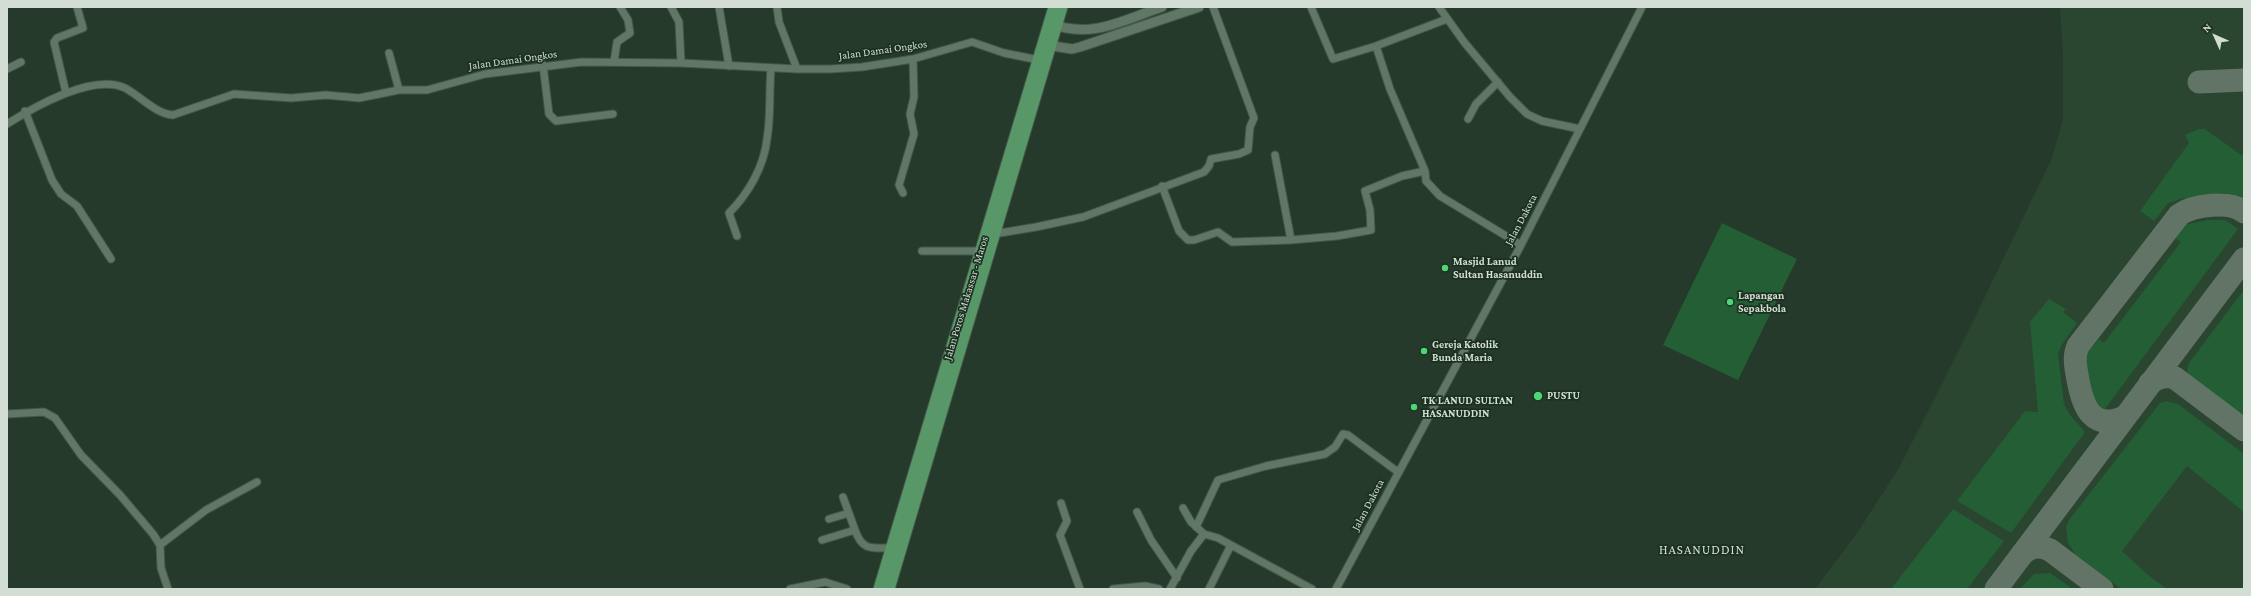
<!DOCTYPE html>
<style>
body{margin:0}
#map{position:relative;width:2251px;height:596px;overflow:hidden;background:#253a2a;font-family:"Crimson Pro",serif}
canvas{display:block}
.frame{position:absolute;inset:0;border:8px solid #d2ded3;pointer-events:none}
.north{position:absolute;left:2195px;top:16px;width:40px;height:40px;-webkit-text-stroke:3px #1c3020;paint-order:stroke;rotate:315deg;font-size:11px;font-weight:700;line-height:16px;text-align:center;color:#d2ded3}
.north::after{content:'';display:block;margin:auto;width:14px;height:18px;background:#d2ded3;clip-path:polygon(50% 0,100% 100%,50% 72%,0 100%)}
</style>
<div id="map">
<canvas width="2251" height="596"></canvas>
<div class="frame"></div>
<div class="north">N</div>
</div>
<script>
const context = document.querySelector('canvas').getContext('2d');
context.lineJoin = 'round';
function fillPath(path, color) { context.fillStyle = color; context.fill(path, 'evenodd'); }
function trace(path, color, width, dash) { context.strokeStyle = color; context.lineWidth = width; context.lineCap = dash ? 'butt' : 'round'; context.setLineDash(dash || []); context.stroke(path); }
function write(font, color, halo, rows, align = 'center') {
  context.font = font + ' "Crimson Pro",serif'; context.lineWidth = 3.5; context.setLineDash([]); context.textBaseline = 'middle'; context.strokeStyle = halo; context.fillStyle = color; for (const [text, x, y, turn = 0] of rows) {
    context.save(); context.translate(x, y); context.rotate((+turn || 0) * Math.PI / 180); context.textAlign = isNaN(turn) ? turn : align; if (halo) context.strokeText(text, 0, 0); context.fillText(text, 0, 0); context.restore();
  }
}
fillPath(new Path2D(`
 M2060,7H2244V589H1815L1857,533L1899,468L1962,344L2052,158L2063,119V56Z`), '#2a4530');
fillPath(new Path2D(`
 M2199,129H2205L2244,157V202L2233,195L2225,193L2180,199L2168,203L2154,221L2140,211L2189,143L2185,135Z
 M2207,220H2225L2238,229L2105,409L2099,408C2088,395 2085,377 2081,360L2099,339L2104,343L2181,242L2174,237L2184,225Z
 M1722,223L1797,259L1738,380L1663,345Z
 M2243,291L2244,292V417L2191,378L2187,371L2189,363Z
 M2049,299L2066,309L2063,312L2077,323L2061,346L2058,354L2064,404L2070,415L2085,432L2011,533L1957,501L2025,411L2038,412L2030,322Z
 M2166,401L2178,404L2244,454V512L2187,466L2122,551L2148,575L2167,589H2121L2076,555L2068,543L2066,527L2069,520L2160,403Z
 M1953,509L2004,541L1967,589H1891Z
 M2050,573L2073,589H2020L2034,574Z`), '#245e34');
trace(new Path2D(`
 M2199,82L2244,80
 M2150,383C2158,377 2166,375 2175,378L2244,430
 M2126,416C2093,432 2083,408 2078,380C2076,368 2073,357 2078,346L2179,215C2193,205 2230,200 2244,212
 M2022,554C2032,546 2039,545 2050,550L2102,589
 M1996,589L2244,259`), '#627466', 23);
const minor = new Path2D(`
 M671,7L679,22L681,63
 M719,7L729,66
 M777,7L779,22L797,69
 M1311,7L1333,59L1376,46L1390,89L1425,171
 M1439,7L1464,42L1510,97L1527,114L1542,121L1580,129
 M1376,46L1447,19
 M389,53L399,90
 M614,62L617,42L630,33L628,20L620,7
 M543,65L549,114L556,121L613,114
 M7,69L21,62
 M66,93L54,42L57,38L83,28L77,7
 M25,111L52,180L61,194L77,206L111,259
 M1468,119L1476,104L1498,82
 M7,124C34,107 93,73 125,88C140,96 156,114 173,115L234,94L291,98L326,95L359,98L399,90H427L485,74L582,62L681,63L797,69H830L862,67L913,59L972,42L1004,53L1039,60
 M1275,155L1291,240L1337,236L1371,230L1370,210L1365,191L1402,176L1425,171L1426,181L1440,196L1521,245
 M1162,186L1179,231L1188,240H1194L1218,232L1232,242L1291,240
 M903,193L899,185L914,134L910,114L914,97L913,59
 M994,234L1036,227L1083,217L1204,172L1209,166L1211,159L1239,154L1248,150L1250,127L1254,118L1213,7
 M737,236L729,213C748,194 764,167 767,139C771,116 769,91 771,68
 M922,251H980
 M7,414L44,412L55,418L81,455L120,495L153,534L160,545L161,568L168,589
 M843,497L855,530
 M1061,503L1067,521L1060,535L1080,589
 M1183,508L1191,522L1204,534
 M1137,512L1151,540L1177,578
 M829,519L849,513
 M1196,527L1218,480L1266,466L1325,454L1335,447L1343,434L1348,435L1398,472
 M822,540L855,530C862,551 872,548 891,548
 M160,545L206,510L257,482
 M790,589L825,582L847,589
 M1113,589L1145,586L1159,589
 M1170,589L1191,551L1204,534L1218,538L1312,589
 M1209,589L1231,545
 M1336,589L1521,245L1642,7`);
const tertiary = new Path2D(`
 M1051,24C1093,39 1123,20 1162,7
 M1046,45L1072,49L1080,47L1199,7`);
const trunk = new Path2D(`
 M879,589L1054,7
 M889,589L1062,7`);
trace(minor, '#445648', 9);
trace(tertiary, '#445648', 11);
trace(trunk, '#445648', 13);
trace(minor, '#617765', 7);
trace(tertiary, '#617765', 9);
trace(trunk, '#589768', 11);
for (const [x, y, r, color] of [
 [1445,268,4,"#4cd676"],
 [1730,302,4,"#4cd676"],
 [1424,351,4,"#4cd676"],
 [1538,396,5,"#4cd676"],
 [1414,407,4,"#4cd676"]
]) { const dot = new Path2D(); dot.arc(x, y, r, 0, 2 * Math.PI); context.fillStyle = color; context.fill(dot); trace(dot, '#1c3020', 1.5); }
write('11px', '#d2ded3', '#1c3020', [
 ["Jalan Damai Ongkos",883,50,-8],
 ["Jalan Damai Ongkos",513,60,-8],
 ["Jalan Dakota",1521,220,-62],
 ["Jalan Poros Makassar - Maros",966,298,-73],
 ["Jalan Dakota",1368,505,-62]
]);
write('bold 11px', '#d2ded3', '#1c3020', [
 ["Masjid Lanud",1453,262],
 ["Sultan Hasanuddin",1453,275],
 ["Lapangan",1738,296],
 ["Sepakbola",1738,309],
 ["Gereja Katolik",1432,345],
 ["Bunda Maria",1432,358],
 ["PUSTU",1547,396],
 ["TK LANUD SULTAN",1422,401],
 ["HASANUDDIN",1422,414]
], 'left');
context.letterSpacing = '1px';
write('13px', '#d2ded3', '#1c3020', [
 ["HASANUDDIN",1702,550]
]);
context.letterSpacing = '0px';
</script>
